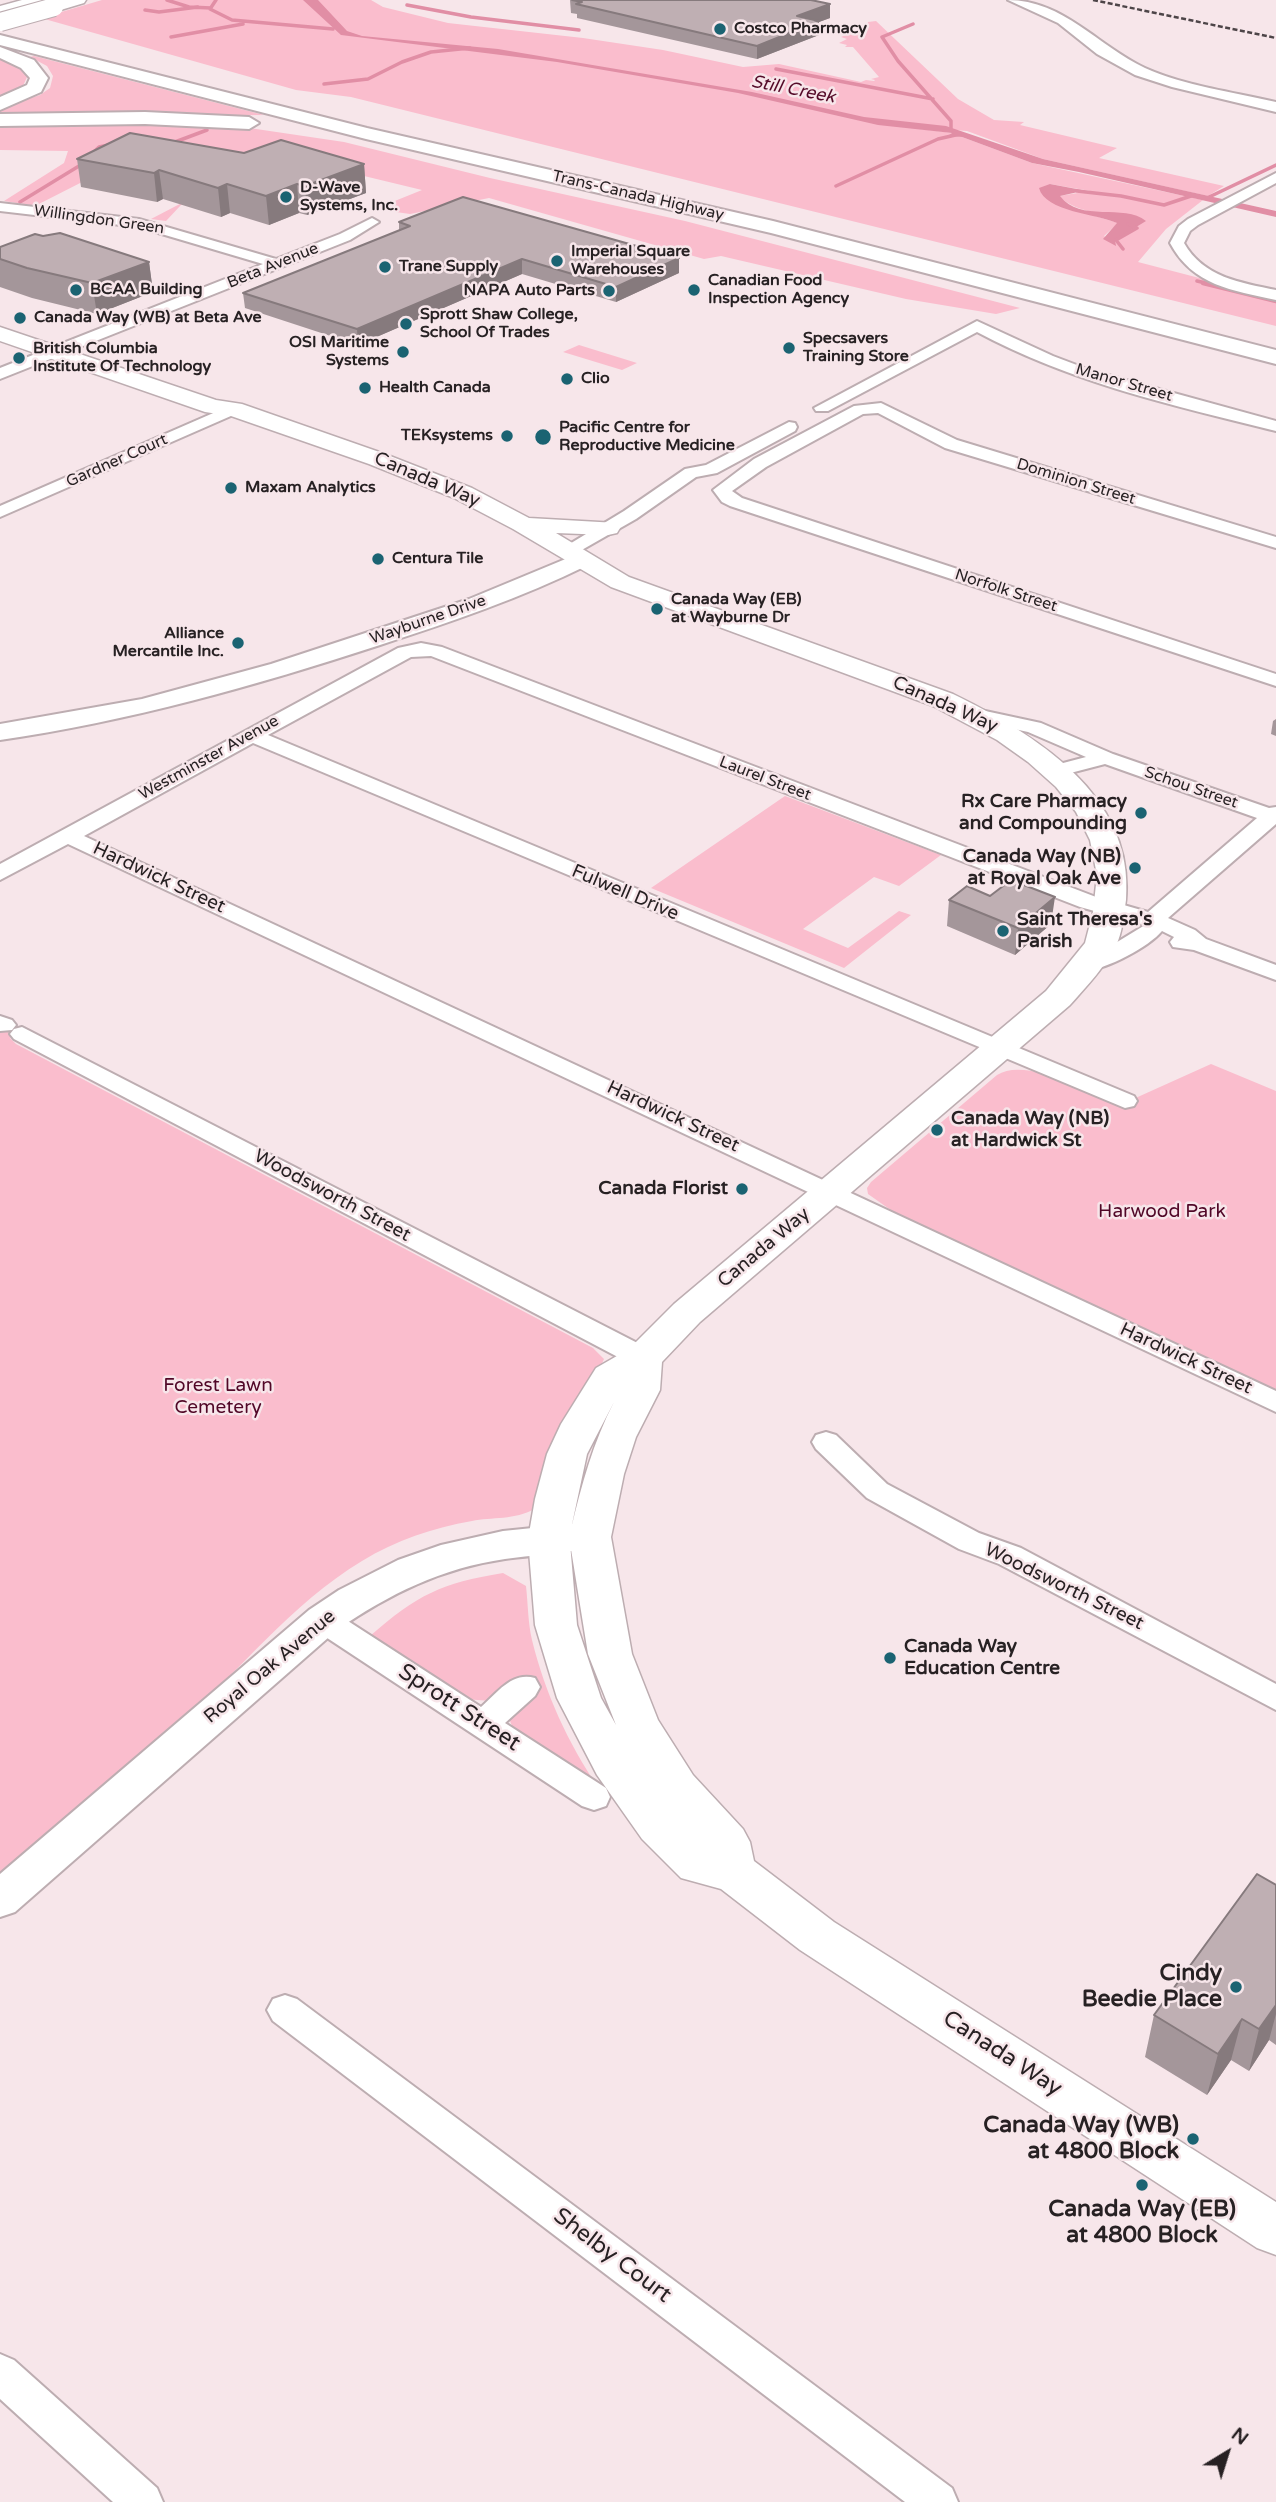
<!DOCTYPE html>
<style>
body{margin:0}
#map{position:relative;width:1276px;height:2502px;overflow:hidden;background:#f7e6ea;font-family:"Varela Round",sans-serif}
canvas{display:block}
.north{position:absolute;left:1192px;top:2418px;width:70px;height:70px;-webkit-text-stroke:5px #f7e6ea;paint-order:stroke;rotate:38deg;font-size:19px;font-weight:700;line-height:28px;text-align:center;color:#272123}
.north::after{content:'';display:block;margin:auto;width:24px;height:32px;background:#272123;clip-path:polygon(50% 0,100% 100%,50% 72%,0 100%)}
</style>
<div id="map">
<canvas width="1276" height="2502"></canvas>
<div class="north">N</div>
</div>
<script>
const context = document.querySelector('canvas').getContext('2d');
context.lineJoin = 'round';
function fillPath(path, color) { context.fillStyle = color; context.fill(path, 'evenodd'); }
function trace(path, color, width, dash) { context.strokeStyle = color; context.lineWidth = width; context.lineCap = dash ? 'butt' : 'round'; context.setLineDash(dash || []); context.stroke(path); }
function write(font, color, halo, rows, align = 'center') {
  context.font = font + ' "Varela Round",sans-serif'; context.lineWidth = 5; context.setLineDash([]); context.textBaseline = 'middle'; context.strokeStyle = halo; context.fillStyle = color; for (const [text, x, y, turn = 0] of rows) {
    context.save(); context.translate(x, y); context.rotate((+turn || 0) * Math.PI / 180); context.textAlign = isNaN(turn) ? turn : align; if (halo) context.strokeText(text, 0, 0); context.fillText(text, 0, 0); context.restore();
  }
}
fillPath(new Path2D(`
 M102,0H371L383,7L448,23L583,38L663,50L743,67L779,64L861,82L866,80L874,81L875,80L871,79L879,77L853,47H845L847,45L839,43L847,39L841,37L867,26L868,22L876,21L958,99L994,120L1024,122L1020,125L1117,148L1099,158L1224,186L1208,196L1043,159L967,131L888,125L953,133L949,136L962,137L1032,163L1203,200L1166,229L1138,262L1276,298V326L351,97L296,90L41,18ZM1050,184L1090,191L1059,196C1071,209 1100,216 1117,213L1137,228L1115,240V245L1104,236L1118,223L1056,204Z
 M34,56L264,115L0,117V108L40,95L50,88L53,76L47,66L30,57Z
 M0,58L24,69L28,75L22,88L0,99Z
 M98,123L236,126L344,142L490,178L685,221L1020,308L996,314L906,299L721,256L704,259L489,198L410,214L375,209L422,190L302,161L181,205L166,221L151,219L268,158L231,151L181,150L139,153L35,206L4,201L64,163L68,151L0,150V125Z
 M579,345L637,363L622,370L563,352Z
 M785,796L941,855L899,886L874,877L803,929L848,948L899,911L911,915L844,968L651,888Z
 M0,1030L12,1033L10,1038L16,1044L593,1348L604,1359L534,1509C516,1520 491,1517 472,1521C433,1528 396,1540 362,1561C291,1604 238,1672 177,1728C120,1781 59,1830 0,1881Z
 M1211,1064L1276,1091V1394L895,1213L868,1194L867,1188L871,1182L997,1075C1026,1056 1090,1093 1120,1105Z
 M503,1573L526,1586C528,1604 528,1623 532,1640C545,1693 568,1743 598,1787L515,1733L510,1721L513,1713L491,1701L464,1699L370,1636C417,1595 441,1583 503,1573Z`), '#fabdcd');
fillPath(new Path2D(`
 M303,0H318L347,31L362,36L498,49L752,92L864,117L946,126L1043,159L1276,211V217L1079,172L1032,163L962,137L948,136L952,133L878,125L738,93L557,62L341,35Z
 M1050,184L1098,193L1078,192L1060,196C1080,223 1124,203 1146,221L1115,240L1116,246L1103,239L1117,223C1098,214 1045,212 1039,188Z`), '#e18ea5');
trace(new Path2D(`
 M167,0L189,7L211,8
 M216,0L210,9L232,20L333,29
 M407,5L471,17L579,30
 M145,10L159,12L198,7
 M913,24L882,37L898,61L951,121V130
 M171,37L243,24
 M776,69L933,99
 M324,84L368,79L402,62L431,52L470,48
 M167,142H175L207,130
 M836,186L938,139L960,134
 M1077,191L1121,196L1164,205L1194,195
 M1207,198L1276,165
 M20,202L79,166L99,147L113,144
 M1123,249L1116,240L1137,228L1128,224
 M1197,281L1210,284`), '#e18ea5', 3.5);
trace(new Path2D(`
 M1203,283L1276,301`), '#e18ea5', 4.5);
const minor = new Path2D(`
 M1276,173V183L1198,225L1190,231L1184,243C1203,277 1241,283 1276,290V300C1232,290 1193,286 1170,243L1179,226L1188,219Z
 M0,203L139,219L276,259L340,234L372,218L379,222L350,240L0,379V368L263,264L138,227L0,211Z
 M977,321L1053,356L1090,370L1276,421V431C1174,406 1070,382 977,332L828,411H816L814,408Z
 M881,403L957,440L1276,537V548L945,448L878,413L863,414L766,467L732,491L742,498L1276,674V686L730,506L722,502L713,490L754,459L854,406Z
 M234,404L240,406L242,409L240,412L0,517V506Z
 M789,422L795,423L797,427L795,431L717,473L696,477L636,519L573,555H561L558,551L624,511L685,469L706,465Z
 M421,643L442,647L1096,897L1148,912L1257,818L1105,764L1055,777L1048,775L1045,771L1048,767L1086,757L1028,732L969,719L966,715L969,711L976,709L1041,723L1113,754L1269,808L1276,807V824L1168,918L1195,930L1206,939L1276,965V980L1194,950L1173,947L1170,942L1174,937L1162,931C1149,947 1098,975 1078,970L1075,965L1078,960L1109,947L1145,925L1080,907L431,656L411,657L268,735L1134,1096L1137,1101L1134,1106L1125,1108L253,743L84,836L1276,1391V1412L68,844L0,880V864L398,648Z
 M0,1016L12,1020L16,1025L12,1030L0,1031Z
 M22,1027L653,1351L657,1358L653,1365L643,1367L633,1365L14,1039L10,1034L14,1029Z
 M826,1432L836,1435L887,1484L979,1533L1021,1548L1276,1684V1710L999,1564L959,1549L867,1498L816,1449L812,1442L816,1435Z
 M323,1609L334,1612L481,1707C497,1693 512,1671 535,1678L540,1687L535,1696L505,1723L606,1788L610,1797L606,1806L594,1810L582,1806L312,1628L308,1620L312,1612Z
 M285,1995L297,1999L952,2488L958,2502H905L273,2021L267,2010L273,1999Z
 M0,2354L14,2360L157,2488L163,2502H113L0,2399Z`);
const tertiary = new Path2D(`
 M1008,0C1063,0 1098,46 1145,68C1185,86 1233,92 1276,102V112L1172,87L1135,75L1097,54L1058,23Z
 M580,553L588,555L591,560L588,565C521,598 451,622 380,645C255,686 130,721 0,740V724L142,699L271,664L469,599Z
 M572,1524L585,1528L591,1538L585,1548C559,1555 531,1555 505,1559C442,1568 389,1594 337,1630L15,1912L0,1917V1874L309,1610L339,1590L398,1560L441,1545L503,1531Z`);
const secondary = new Path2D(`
 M22,0H48L46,3L0,16V6Z
 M60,0H86L84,3L54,12L46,7Z
 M0,327L216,400L242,404L385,454L472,488L529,518L617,523L620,528L617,533L608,535L556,533L629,577L953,694C1035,734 1135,795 1126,900C1124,913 1123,928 1118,941C1107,965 1087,986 1070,1005L700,1322L662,1362L660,1390L636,1437L624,1474L611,1537L632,1654L658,1720L693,1775L743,1829L750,1842L754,1861L834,1922L1276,2202V2255L1257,2248L800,1950L721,1889L681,1878L642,1839L597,1775L557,1698L535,1625L528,1539L535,1499L547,1454L561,1424L596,1368L629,1349L674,1304L1046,991L1085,943L1093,912L1097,875L1090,840L1076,812L1056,787L1028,762L997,740L933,706L611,587L513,529L454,498L369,464L231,416L205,412L0,341ZM614,1402C593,1443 582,1483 571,1529L587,1454ZM570,1543L588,1654L616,1725L601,1698L577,1625Z`);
const motorway = new Path2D(`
 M0,35L367,128L773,221L1276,350V364L771,233L366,139L0,45Z
 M0,47L34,60L48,78L41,92L0,110V97L27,85L30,78L21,68L0,58Z
 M145,112L249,117L259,123L249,129L145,124L0,126V114Z`);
trace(minor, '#bdadb1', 4);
trace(tertiary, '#bdadb1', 4);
trace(secondary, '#bdadb1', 3);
trace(motorway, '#bdadb1', 4);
fillPath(minor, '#fff');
fillPath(tertiary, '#fff');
fillPath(secondary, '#fff');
fillPath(motorway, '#fff');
trace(new Path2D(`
 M1093,0L1276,38`), '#4d4548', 2.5, [5, 2.5]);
const secondaryBridge = new Path2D(`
 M0,22L54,7`);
trace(secondaryBridge, '#bdadb1', 20, []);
trace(secondaryBridge, '#fff', 18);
fillPath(new Path2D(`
 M570,0L830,4V18L819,22V35L757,59L577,18V14L571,13Z
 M244,153L364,164L366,193L307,215L299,213L269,225L230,213L221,217L163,199L157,202L81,187L77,159Z
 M399,222L679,258V273L616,302L522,274L358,345L245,308L243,293L399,230Z
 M43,236L149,262L153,292L97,314L32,298L0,287V247Z
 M1276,719V736L1271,734L1273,721Z
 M949,900L1051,924L1015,955L947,926Z
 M1276,1885V2045L1269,2040L1249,2071L1231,2060L1207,2095L1145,2057L1154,2015Z`), '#a4969a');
fillPath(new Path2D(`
 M830,4V18L819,22V35L757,59V46L797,16Z
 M364,164L366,193L307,215L305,186Z
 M159,170L163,199L157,202L154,173Z
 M227,184L230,213L221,217L218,188Z
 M297,184L299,213L269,225L266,196Z
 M679,258V273L616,302V287Z
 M522,259V274L358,345L357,329Z
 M149,262L153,292L97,314L92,283Z
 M1055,897L1051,924L1015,955L1018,928Z
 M1276,2005V2014L1269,2040L1249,2071L1259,2029Z
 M1242,2019L1231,2060L1207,2095L1218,2054Z`), '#867a7d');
const building = new Path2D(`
 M572,0H811L830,4L797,16L819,21L757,46L576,4L582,2Z
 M130,133L244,153L281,140L364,164L305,186L297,184L266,196L227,184L218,188L159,170L154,173L77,159Z
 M463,197L679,258L616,287L522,259L357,329L243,293L410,226L399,222Z
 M60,233L149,262L92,283L27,268L0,259V247L35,234L43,236Z
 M1011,880L1055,897L1018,928L949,900L967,886L990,896Z
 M1257,1874L1276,1885V2005L1259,2029L1242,2019L1218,2054L1154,2015Z`);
fillPath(building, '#bfafb3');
trace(building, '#867a7d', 2);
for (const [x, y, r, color] of [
 [720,29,7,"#1b6372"],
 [286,197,7,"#1b6372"],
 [557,261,7,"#1b6372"],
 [385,267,7,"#1b6372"],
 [76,290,7,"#1b6372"],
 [694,290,7,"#1b6372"],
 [609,291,7,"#1b6372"],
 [20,318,7,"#1b6372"],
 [406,324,7,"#1b6372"],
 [789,348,7,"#1b6372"],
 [403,352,7,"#1b6372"],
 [19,358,7,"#1b6372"],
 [567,379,7,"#1b6372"],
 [365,388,7,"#1b6372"],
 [507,436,7,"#1b6372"],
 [543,437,9,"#1b6372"],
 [231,488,7,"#1b6372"],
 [378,559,7,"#1b6372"],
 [657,609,7,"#1b6372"],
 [238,643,7,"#1b6372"],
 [1141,813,7,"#1b6372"],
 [1135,868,7,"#1b6372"],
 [1003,931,7,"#1b6372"],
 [937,1130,7,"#1b6372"],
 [742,1189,7,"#1b6372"],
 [890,1658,7,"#1b6372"],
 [1236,1987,7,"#1b6372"],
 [1193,2139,7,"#1b6372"],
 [1142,2185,7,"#1b6372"]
]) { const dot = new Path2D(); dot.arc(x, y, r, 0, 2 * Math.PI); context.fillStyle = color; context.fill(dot); trace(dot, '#f7e6ea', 2.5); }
write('bold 16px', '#272123', '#f7e6ea', [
 ["Costco Pharmacy",734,29],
 ["D-Wave",300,188],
 ["Systems, Inc.",300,206],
 ["Imperial Square",571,252],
 ["Warehouses",571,270],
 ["Trane Supply",399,267],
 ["Canadian Food",708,281],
 ["Inspection Agency",708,299],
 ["BCAA Building",90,290],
 ["NAPA Auto Parts",595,291,"right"],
 ["Sprott Shaw College,",420,315],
 ["School Of Trades",420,333],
 ["Canada Way (WB) at Beta Ave",34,318],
 ["Specsavers",803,339],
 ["Training Store",803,357],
 ["OSI Maritime",389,343,"right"],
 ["Systems",389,361,"right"],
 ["British Columbia",33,349],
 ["Institute Of Technology",33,367],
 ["Clio",581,379],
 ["Health Canada",379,388],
 ["Pacific Centre for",559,428],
 ["Reproductive Medicine",559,446],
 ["TEKsystems",493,436,"right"],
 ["Maxam Analytics",245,488],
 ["Centura Tile",392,559],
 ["Canada Way (EB)",671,600],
 ["at Wayburne Dr",671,618],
 ["Alliance",224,634,"right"],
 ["Mercantile Inc.",224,652,"right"]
], 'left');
write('16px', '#272123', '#f7e6ea', [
 ["Trans-Canada Highway",638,196,13],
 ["Willingdon Green",99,220,8],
 ["Beta Avenue",273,266,-22],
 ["Manor Street",1124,383,16],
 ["Gardner Court",117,461,-24],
 ["Dominion Street",1076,482,17],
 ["Norfolk Street",1006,591,18],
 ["Wayburne Drive",428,620,-19],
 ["Westminster Avenue",209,758,-29],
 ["Laurel Street",765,779,21],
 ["Schou Street",1191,788,19]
]);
write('italic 18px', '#550b29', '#f7e6ea', [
 ["Still Creek",793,90,11]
]);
write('19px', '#272123', '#f7e6ea', [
 ["Canada Way",427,480,23],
 ["Canada Way",945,705,24],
 ["Hardwick Street",159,878,25],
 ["Fulwell Drive",625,893,23],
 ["Hardwick Street",673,1117,25],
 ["Woodsworth Street",332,1196,28],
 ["Canada Way",764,1248,-40],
 ["Hardwick Street",1186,1359,25],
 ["Woodsworth Street",1064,1587,26],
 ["Royal Oak Avenue",270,1667,-40]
]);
write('bold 19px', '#272123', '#f7e6ea', [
 ["Rx Care Pharmacy",1127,802],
 ["and Compounding",1127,824],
 ["Canada Way (NB)",1121,857],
 ["at Royal Oak Ave",1121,879],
 ["Saint Theresa's",1017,920,"left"],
 ["Parish",1017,942,"left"],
 ["Canada Way (NB)",951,1119,"left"],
 ["at Hardwick St",951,1141,"left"],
 ["Canada Florist",728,1189],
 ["Canada Way",904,1647,"left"],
 ["Education Centre",904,1669,"left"]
], 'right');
write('19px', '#510727', '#f7e6ea', [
 ["Harwood Park",1162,1212],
 ["Forest Lawn",218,1386],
 ["Cemetery",218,1408]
]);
write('23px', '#272123', '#f7e6ea', [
 ["Sprott Street",459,1708,33],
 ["Canada Way",1002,2054,33],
 ["Shelby Court",612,2256,37]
]);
write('bold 23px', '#272123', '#f7e6ea', [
 ["Cindy",1222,1974],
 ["Beedie Place",1222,2000],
 ["Canada Way (WB)",1179,2126],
 ["at 4800 Block",1179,2152],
 ["Canada Way (EB)",1142,2210,"center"],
 ["at 4800 Block",1142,2236,"center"]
], 'right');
</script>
